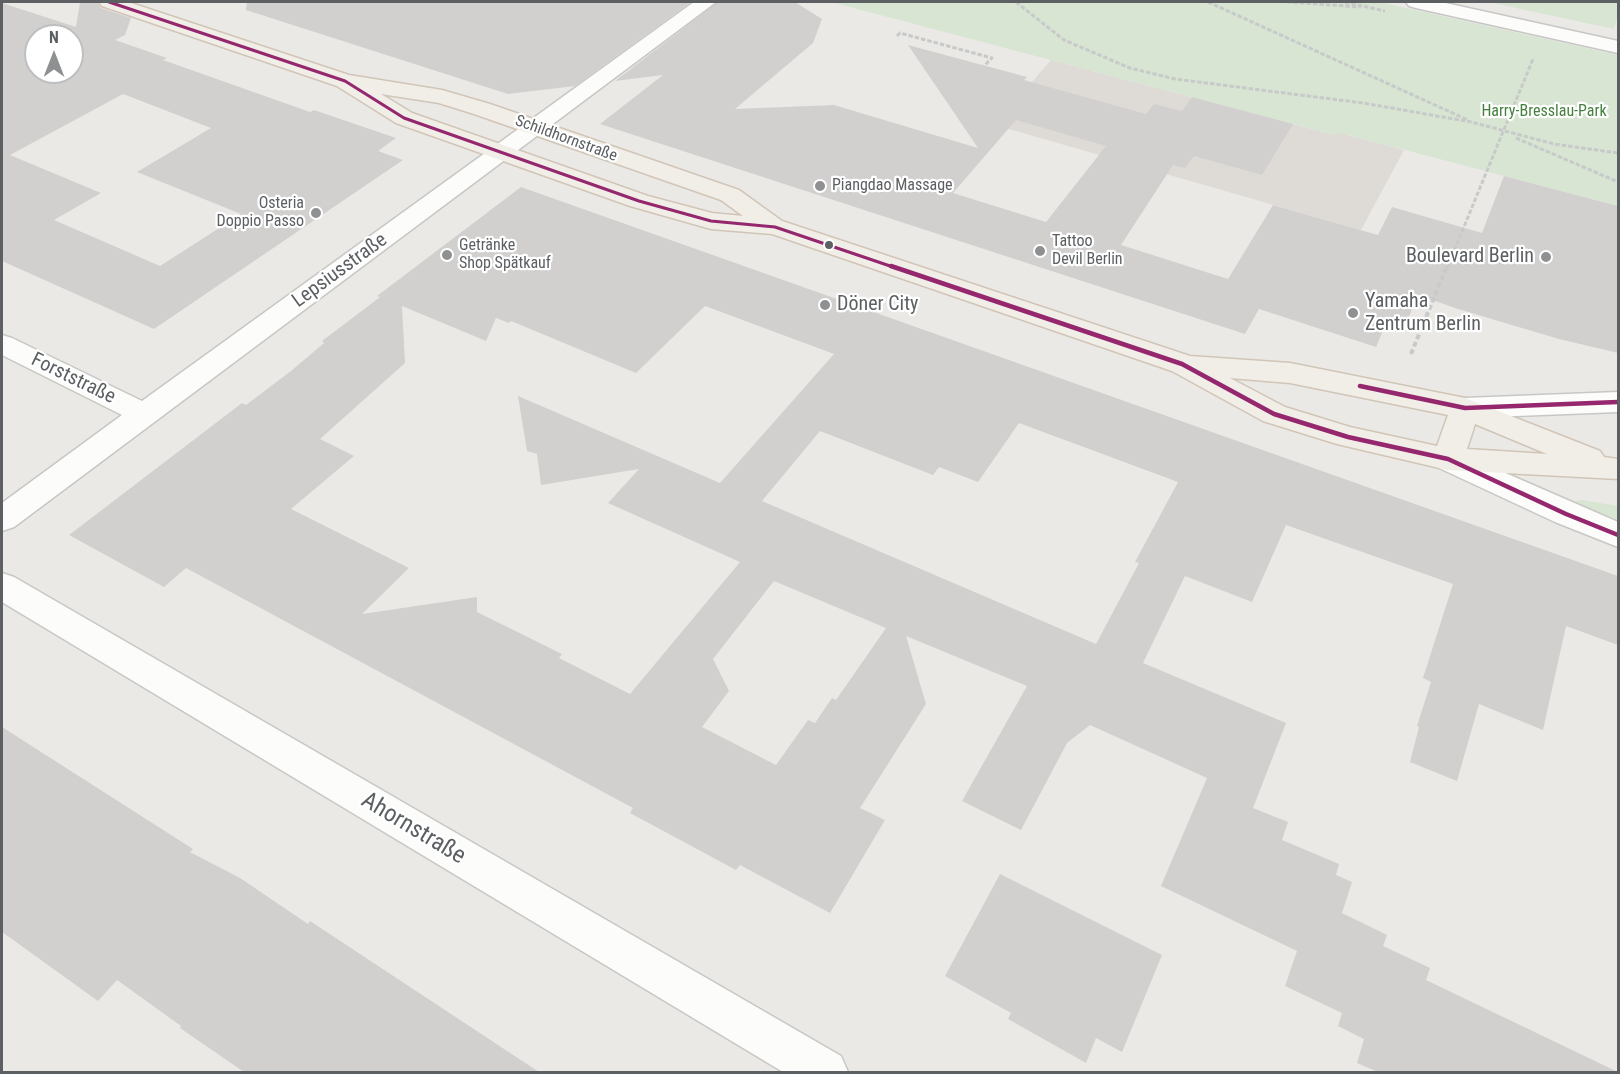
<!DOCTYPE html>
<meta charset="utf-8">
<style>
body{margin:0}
#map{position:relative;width:1620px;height:1074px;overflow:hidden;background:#ebe9e6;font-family:"Roboto Condensed",sans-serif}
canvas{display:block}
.frame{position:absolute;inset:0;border:3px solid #5c6063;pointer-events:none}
.north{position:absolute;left:24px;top:24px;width:60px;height:60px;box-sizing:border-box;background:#fff;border:2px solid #bebfc1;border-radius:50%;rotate:0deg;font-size:16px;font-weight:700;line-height:24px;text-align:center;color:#5c6063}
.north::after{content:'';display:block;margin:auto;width:21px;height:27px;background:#8e9091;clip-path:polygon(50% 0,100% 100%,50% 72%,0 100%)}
</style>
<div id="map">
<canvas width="1620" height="1074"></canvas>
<div class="frame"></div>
<div class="north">N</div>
</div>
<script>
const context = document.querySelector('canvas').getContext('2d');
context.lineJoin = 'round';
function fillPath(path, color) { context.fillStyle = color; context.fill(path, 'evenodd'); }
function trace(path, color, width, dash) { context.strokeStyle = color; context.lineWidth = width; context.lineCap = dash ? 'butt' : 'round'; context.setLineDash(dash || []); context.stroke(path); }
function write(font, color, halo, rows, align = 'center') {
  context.font = font + ' "Roboto Condensed",sans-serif'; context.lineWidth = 4.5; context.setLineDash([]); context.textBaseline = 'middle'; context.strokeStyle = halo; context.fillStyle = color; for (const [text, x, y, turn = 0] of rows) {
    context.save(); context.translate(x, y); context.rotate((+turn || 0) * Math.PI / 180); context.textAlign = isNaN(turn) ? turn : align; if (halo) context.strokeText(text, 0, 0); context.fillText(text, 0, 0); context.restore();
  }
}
fillPath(new Path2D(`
 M1051,60L1335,135L1337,132L1404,150L1361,230L995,125Z`), '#dedbd6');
fillPath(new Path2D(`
 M831,2H1379L1618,55V206L1337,132L1335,135Z
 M1488,2H1618V15L1614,29Z
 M1582,500L1618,506V519L1576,504V501Z`), '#d8e5d3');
fillPath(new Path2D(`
 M80,2H97L101,8L131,18L125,35L115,40L167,58L163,60L310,112L314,110L396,138L378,151L403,160L154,329L2,261V3L76,27ZM36,36H72V72H36ZM123,94L211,128L137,172L241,214L160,266L54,220L101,193L10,155Z
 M247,2H691L575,86L508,94L246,10Z
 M718,2H795L822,19L813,43L735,109L834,105L978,148L908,45L1027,77L1024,80L1146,114L1154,104L1182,111L1192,97L1293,124L1262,175L1194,156L1185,168L1173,165L1121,245L1228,279L1273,205L1378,235L1392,207L1482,233L1504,176L1618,206V353L1559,339L1458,309L1418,295L1405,326L1387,321L1376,347L1259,309L1245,334L600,124L663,75L615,81ZM1016,120L1106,146L1046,222L953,193Z
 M521,187L1618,576V645L1566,626L1543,730L1479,704L1457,781L1410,762L1419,727L1417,726L1431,682L1423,678L1453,584L1286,525L1252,602L1185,576L1143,663L1286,723L1253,808L1288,822L1282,840L1339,864L1336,875L1352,882L1342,913L1387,935L1383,946L1430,968L1426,980L1618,1072H1378L1357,1063L1364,1039L1338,1026L1342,1013L1285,986L1297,951L1161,886L1207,778L1090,725L1067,743L1021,830L962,801L1027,686L906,636L926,704L860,808L885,820L830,913L740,865L736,870L630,813L633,808L186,568L164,587L69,535L242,403L246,405L291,371L324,343L322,341L380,297L377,296ZM402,306L486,341L496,318L509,323L511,321L636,373L705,306L834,354L720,483L518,396L527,451L537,454L541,485L639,469L608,503L740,562L630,694L559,658L562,654L477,612V597L362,614L409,568L291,509L354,456L320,439L405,363ZM1019,423L1178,482L1135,562L1139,563L1096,644L762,501L820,431L933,475L939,467L978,482ZM774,581L886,628L836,700L832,698L815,723L808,720L776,765L702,727L729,691L713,659Z
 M2,727L193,849L190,852L240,878L308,924L310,921L539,1072H244L180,1028L181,1026L117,980L98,1001L2,932Z
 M1000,874L1162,955L1122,1052L1096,1038L1086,1063L1008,1019L1011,1013L945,976Z`), '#d2d0cf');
const minor = new Path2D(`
 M694,2H716L14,527L2,531V503L122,415L2,355V335L12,338L142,401Z
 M1406,2H1441L1618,41V53L1416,8L1409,6Z
 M1618,392V412L1465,418L1454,415L1450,408L1454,401L1465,398Z
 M1448,448L1618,522V547L1555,522L1437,467L1432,459L1437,451Z
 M2,573L14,577L841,1056L848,1072H783L2,602Z`);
const major = new Path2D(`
 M99,2H128L349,75L442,90L490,104L739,190L782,221L1190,356L1290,363L1465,398L1600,451L1604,457L1618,459V479L1448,470L1337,444L1263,421L1172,371L772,234L711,229L630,206L396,123L337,86L102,6ZM381,94L439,103L474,114L721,200L743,216L712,213L648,196L412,113ZM1230,378L1290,383L1448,415L1437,446L1350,427L1285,407ZM1475,424L1547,454L1467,449Z`);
trace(minor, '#c7c7c6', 3);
trace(major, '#d0c5b7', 3);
trace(new Path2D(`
 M1016,2L1064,40L1130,68L1175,79L1363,103L1471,122L1554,144L1618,153
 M1208,2L1468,120
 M1287,2L1361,7
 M1345,2L1385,11
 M897,36L900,33L992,58L984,66
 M1516,138L1618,182
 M1447,268L1533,59`), '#c7cac8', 3, [4.5, 2]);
trace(new Path2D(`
 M1411,354L1447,266`), '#c7cac8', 4, [5, 3]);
fillPath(minor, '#fcfcfb');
fillPath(major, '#f1eee8');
trace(new Path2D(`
 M109,2L345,81L404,118L639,201L711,221L775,227L896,268`), '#95276e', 3);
trace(new Path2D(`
 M891,266L1182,364L1274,414L1348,437L1448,459L1566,514L1618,535
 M1360,386L1465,408L1618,402`), '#95276e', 4.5);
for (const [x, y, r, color] of [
 [820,186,6,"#8e9091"],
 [316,213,6,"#8e9091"],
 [829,245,5,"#5c6063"],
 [1040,251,6,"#8e9091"],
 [447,255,6,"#8e9091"],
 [1546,257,6,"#8e9091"],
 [825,305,6,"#8e9091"],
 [1353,313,6,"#8e9091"]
]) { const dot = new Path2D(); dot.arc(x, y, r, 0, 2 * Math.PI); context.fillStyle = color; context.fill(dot); trace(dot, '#fff', 2); }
write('16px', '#45803e', '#fff', [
 ["Harry-Bresslau-Park",1544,112]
]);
write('16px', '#5c6063', '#fff', [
 ["Schildhornstraße",566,139,20]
]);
write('16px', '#5c6063', '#fff', [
 ["Piangdao Massage",832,186],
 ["Osteria",304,204,"right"],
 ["Doppio Passo",304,222,"right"],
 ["Tattoo",1052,242],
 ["Devil Berlin",1052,260],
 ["Getränke",459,246],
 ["Shop Spätkauf",459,264]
], 'left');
write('20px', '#5c6063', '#fff', [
 ["Boulevard Berlin",1534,257,"right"],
 ["Yamaha",1365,302],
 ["Zentrum Berlin",1365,325],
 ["Döner City",837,305]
], 'left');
write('20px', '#5c6063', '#fff', [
 ["Lepsiusstraße",340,271,-36],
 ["Forststraße",73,379,26]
]);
write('24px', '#5c6063', '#fff', [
 ["Ahornstraße",413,829,31]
]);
</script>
